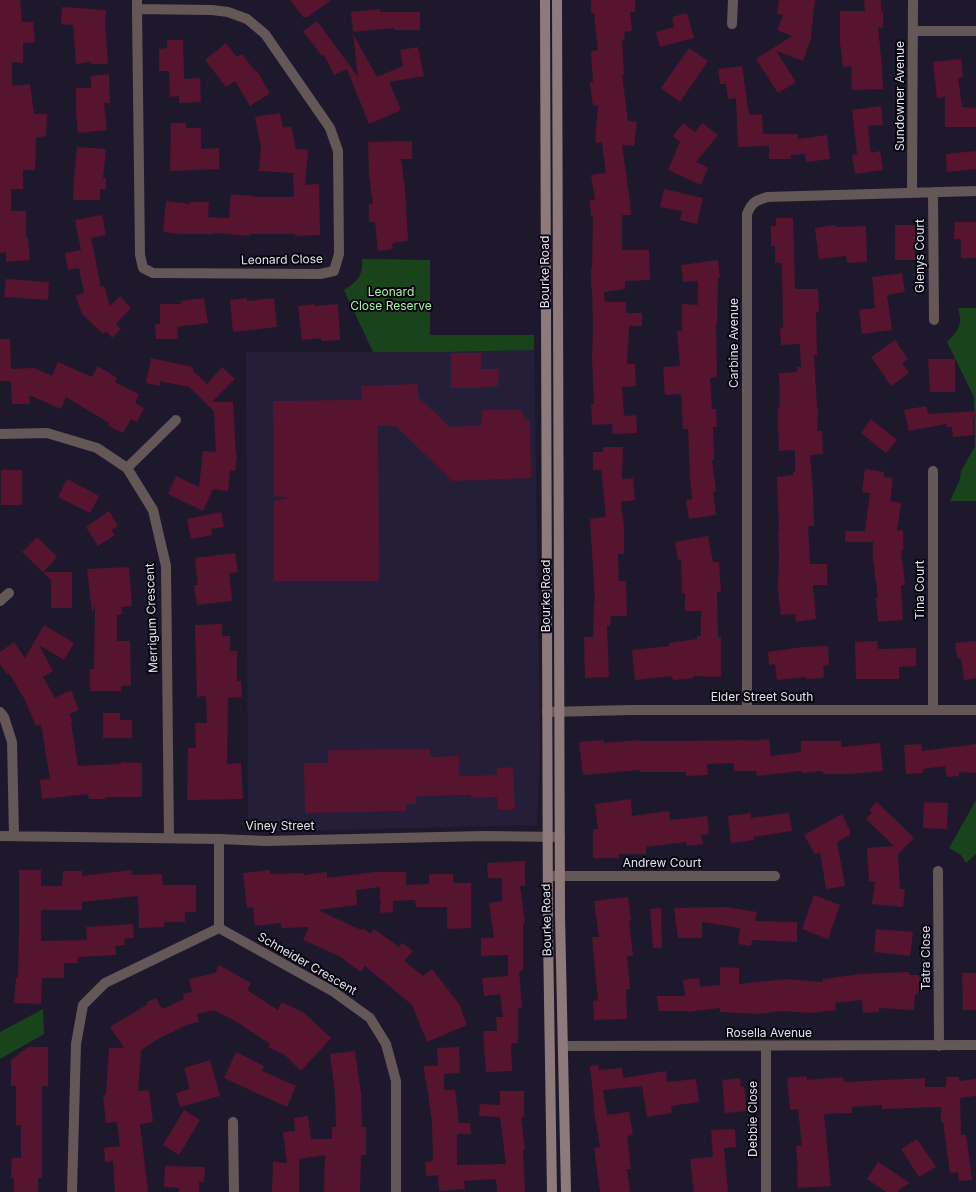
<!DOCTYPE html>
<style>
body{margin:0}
canvas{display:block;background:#1d182b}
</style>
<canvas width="976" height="1192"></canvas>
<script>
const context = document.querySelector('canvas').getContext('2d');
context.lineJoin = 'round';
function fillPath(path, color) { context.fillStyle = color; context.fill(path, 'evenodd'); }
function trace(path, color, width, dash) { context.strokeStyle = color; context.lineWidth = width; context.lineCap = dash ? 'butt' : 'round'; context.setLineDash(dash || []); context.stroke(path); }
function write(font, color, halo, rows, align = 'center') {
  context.font = font + ' Inter,sans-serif'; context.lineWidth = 4; context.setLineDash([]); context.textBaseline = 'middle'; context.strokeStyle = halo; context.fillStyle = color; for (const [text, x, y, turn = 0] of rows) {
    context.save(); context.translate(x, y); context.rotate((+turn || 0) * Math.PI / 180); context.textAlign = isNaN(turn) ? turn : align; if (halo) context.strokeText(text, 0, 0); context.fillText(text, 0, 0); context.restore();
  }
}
fillPath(new Path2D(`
 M534,350L540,745L537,825L248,832L246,352H446Z`), '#251e38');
fillPath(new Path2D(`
 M362,259L430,260V335H534V350L446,352H373L344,290C358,281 363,276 362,259Z
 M958,308H976V501H950L960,479L961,471L975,446L974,397L947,342C959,329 963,326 958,308Z
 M976,800V854L966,863L961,855L949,848Z
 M43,1009L44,1034L0,1059V1032Z`), '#18431b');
fillPath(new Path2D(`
 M0,0H20L22,22H33L35,42L23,43V63L12,62V86L30,84L34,114H47L46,136L36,138L35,170H23V189H11V211H26V237H28L30,260L6,262V252L0,253Z
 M290,0H331L308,17H303Z
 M591,0H635V12H630L632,31L624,32L625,39L622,40L624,75H622L628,121L637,122L634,146L622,145L630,202L631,215H622V250H649L650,280L625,281V289L604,292L605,302H626V313H642V326H629L627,364H635L636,386L622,387L624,416L636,415L637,433L613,434L612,424L592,425L591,404H594L592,358L593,329L592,287H591V269H592L593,216H591L590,200H595L591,175L606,173L602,143L595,142L598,105L593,106L590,82H593L591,51L598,50L594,13H591Z
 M779,0H815L811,35L812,36L803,61L776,51L796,82L778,93L756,59L792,36L777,30L783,15L777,14Z
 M864,0H881V11H883V28L878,27L882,67L883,89L852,90L851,66L843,67L840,42V11H865Z
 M62,7L106,10L105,26L108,64H91V62L76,64L73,25L61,24Z
 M380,9V12H420V30H394V28L353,32L351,12Z
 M687,13L694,38L660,47L656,32L674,27L672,17Z
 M317,21L358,77L353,34L377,77L403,66L400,50L418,47L424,76L389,82L401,110L369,124L347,69L334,75L324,55L322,56L303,31Z
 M167,40H183L184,79L200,78L201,102L179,103V96L170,97L169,71H159V49L167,48Z
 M226,43L237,57L242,54L255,71L256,70L270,93L250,106L235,81L226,87L205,60Z
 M689,48L708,61L680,102L661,88Z
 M961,59L963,77L958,78L962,107L976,108V127H945V97L937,98L933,62Z
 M742,66L749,115L762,114L763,134H798V139L827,135L830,159L806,162L805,154L791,155V159H769V146L738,147L736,98L728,99L726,84H720L718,69Z
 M109,74L110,103H104L107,130L78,133L76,111V88H91V76Z
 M881,106L883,125L868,126L871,153L880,151L883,170L855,174L852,155L857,154L852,110Z
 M280,113L283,128L291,126L296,149L308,150L305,185L319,184L320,235L295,236V234H250L249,236L214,233V234H181L163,232L166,201L190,204V202H209L208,217L229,218L231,194L253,196V197H294L293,173L259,171L261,147L255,117Z
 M171,123H186V128H201V149L219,148V169L170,171Z
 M683,123L695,132L702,123L718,135L696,162L708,168L701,185L668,170L680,142L673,136Z
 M412,141V159H401L405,189L408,241L392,243L393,249L378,251L375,222H369V204H373L369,176L368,142Z
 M77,147L106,149L103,178H106V189H100V200H73L74,178Z
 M976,151V169L947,172L946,154Z
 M664,189L703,198L697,224L680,220L682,211L660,207Z
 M102,215L106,235L91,238L101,287L104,286L110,306L120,296L131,308L116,324L121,329L112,338L106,331L103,334L82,314L76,296L84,293L79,268L68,270L65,253L81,250L75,220Z
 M776,218H793L795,289H818L819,312H816L817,355H814L817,408H818L817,431H822L823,454L810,455L813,492L814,526H808L810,564H827V585H813L816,619L796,622L795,614L781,615L778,590L779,552L778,531H779L777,477L793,475V472H795V450L779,451L778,427V407H780L779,373L797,372V367H801L800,344L781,345L780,328H783L782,263H775V246H771V226H776Z
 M955,222H976V258H961V239H954Z
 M836,225V227L866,226L867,262L847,263L846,256L819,259L815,228Z
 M895,225H915V260H895Z
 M718,260L720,278H718L717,324H716L717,377L710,378L712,409H716L717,427H713L714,460H712L716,491L713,492L716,515L689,519L686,500L692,499L690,477L688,429H683L681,394L665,395L663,367L680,366L677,331H682V304L698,305V281L683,282L681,265Z
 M902,273L905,292L887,295L892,330L862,334L859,310L875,308L872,277Z
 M6,279L49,282L48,300L4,297Z
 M204,298L208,323L177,327L178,339H156L155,324H160V304H181L180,301Z
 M247,298V301L274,298L277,327L233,332L230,300Z
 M315,304V306L338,304L340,340L321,341V338L302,340L298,306Z
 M0,339H10L11,369L34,368L52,376L58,362L92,377L98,366L117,378L115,382L139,394L135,403L144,408L137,422L131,419L123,433L108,426L109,423L66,397L61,409L29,395L30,404H12L11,381H0Z
 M895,340L908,359L902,363L909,373L891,386L871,357Z
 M451,353H481V369H499L498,386L483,387V388H451Z
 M151,358L193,367V371L207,384L222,367L235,379L212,402H233L236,455H237L235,471L230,470L228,491L213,489L203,511L168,494L176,476L199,487L203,451L216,452L214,411L189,387L160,381V386L146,383Z
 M928,359H955V392H930Z
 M418,384V397L450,427L482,425V410H522L523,416L530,422L531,478L452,481L396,426H378L379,581H274V501L290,498L274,496L273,401L362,400L361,386Z
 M926,406L928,414L976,411V418H973L974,435L953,437L952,427H946V424L909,431L904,410Z
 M871,419L897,440L886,453L861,433Z
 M603,447H623L622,479L633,478L635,500L621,502L624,528V554H618L619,581H626L627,616H611L610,626H607L609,677L585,678L584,637H593L594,602H595L590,519L606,517L601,470H593V452H603Z
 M865,469L884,472V477L893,478L890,501L901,503L897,531L903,530V550H901L905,585H901L903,620L878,622L876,598H878L873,559V542H845V531H865L870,493L862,492Z
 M1,470H22V505H1Z
 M67,479L99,496L90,513L58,497Z
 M109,511L118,526L111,530L115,535L98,546L86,527Z
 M221,512L224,527L211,529L212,535L191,539L187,519Z
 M708,536L713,562H719L721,591L717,592L718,637H721V677L693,676L694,678L673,680L672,676L635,680L632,650L669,646V643L697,639V636H701V611H685V593H682L681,559L678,560L675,542Z
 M37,537L57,557L43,572H72V608H51V580L22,552Z
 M235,553L238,572L229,573L232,601L197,605L194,585H198L195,558Z
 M129,567L132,606L121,607L123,614L117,615V641H130L131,686H121V691H90V669H94L95,607L92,612L87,569Z
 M222,624V636H230V651H237V681H241L242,697L228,698L227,764L241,763L243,799L187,800L188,748H196L195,723H207L206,696L197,697L195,625Z
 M44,625L74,643L64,660L39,645L53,671L43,677L55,698L71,690L79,710L69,714L73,722L71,723L78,766L121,764V762L142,763V797H105V799H89L88,794L42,799L40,780L50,779L41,724L36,726L25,700L9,673L7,674L0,664V652L14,642L25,658Z
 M877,641L878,649L916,648V666L899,667V679H856L855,642Z
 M976,641V678L964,680L961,658H957L955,643Z
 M828,646L829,665L823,666L824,678L806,679V677L777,680L775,664L769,665L768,652L803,647Z
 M103,713H120V720H132V738H103Z
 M769,739L771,756L801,752V741H841V747L880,743L883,771L850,774H823V772L817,771L815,772L802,773L801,771L757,776L756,771H734V763L707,764L708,775L686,776V772H640V770L583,775L579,742L604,740V743L639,740V741H678L750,740V741Z
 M921,744L922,751L976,744V773L959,772V776L947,777L945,766L923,769V773L906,774L904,745Z
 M430,749V757L459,756V776L497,775V768L513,767L515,809L498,810L497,797L471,798V795L416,796V804H406V811L305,813L304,763H328V750Z
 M631,799L632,816L669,811L670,820L707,816L709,834L701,835L703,844L687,846L686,842L646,847V854H619V858H593V829H598L595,804Z
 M877,802L914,838L898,854L900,889H905L903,907L872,904L875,881L869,882L867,848L894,846L866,819L872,813L869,810Z
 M924,802L948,803L947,829L923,828Z
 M751,813V818L789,813L792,831L753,837L754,840L731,843L728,816Z
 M842,814L850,831V835L837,842L845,886L826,889L820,852L815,854L804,835Z
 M525,861V886H520L525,923L523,924V970L519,971L522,1008H518V1043H511L512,1071L486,1072L483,1031H497L496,1017H503L500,994L484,996L482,978L508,976V955L481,956V938H494L489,903L502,901V878H488L487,863Z
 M19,870H41V886H62L63,871H82V876L131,870L132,875L162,874L163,885H196V912H185V922H164V927L139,928L138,896L82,902V910H41V941L87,940L86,927L133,924L134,938L124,939L125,945L115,946L116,955L78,957V963H64V978H42L41,1004L14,1003L16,978H18L19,932Z
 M270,870V874L304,873V875L327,872V878L375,872H406V885L429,884V874H453V883H471V928L447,929V907H416L415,900L393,901V912L380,913V905L382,902H380V887L356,890L357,905L318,910L361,930L363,928L370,934L374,929L399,947L402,943L413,951L404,961L423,976L432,969L459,1004L467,1025L427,1042L412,1005L365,966L361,972L339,956L303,940L309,927L281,928V923L255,926L253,907L247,908L243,873Z
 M814,895L840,905L828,939L802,929Z
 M628,897L631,920H629L633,956H627L630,989H626L627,1019L594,1020L593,1001L598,1000L592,937H599L594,901Z
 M726,907L757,912L755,921L797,922V942L752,940L751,946L738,944L740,928L702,922V938H678L674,908Z
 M661,908L662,948H653L650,909Z
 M876,929L913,932L910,956L874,952Z
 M219,965L251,983L247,990L278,1010L282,1002L304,1013L331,1038L301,1071L285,1055L268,1047L270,1044L237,1022L214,1010L197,1014L199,1022L189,1024L158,1039L141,1050L138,1091L149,1090L153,1122L140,1124L148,1192H115L113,1161L105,1162L104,1148L120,1146L117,1122L106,1123L103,1095H106L109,1048H124L110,1027L148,1004L147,1002L156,998L162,1009L184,999L183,994L192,992L189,979L215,973Z
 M720,967L739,968V984L787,979L823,982V979L861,974L909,972V975H920L918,995L915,994L914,1010L879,1008V1012L863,1013L862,1000L835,1003L836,1010L812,1013L782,1011L757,1014L720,1012V1008L687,1012V1011H659L657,996H685L683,980L699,978L700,987L720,985Z
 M962,973H976V1010H963Z
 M28,1047H48V1086H42V1178H38V1192H14V1178H11L12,1158H21V1125H16V1086H11V1060Z
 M459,1047L460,1073L444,1074V1090H455L459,1123H470L471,1134H457V1165L506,1164L500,1117L479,1116L480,1104L500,1105V1091H524V1117H521L525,1150H523L525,1192H497L496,1179L464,1181L465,1189L439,1191L438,1175L426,1176L425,1162L433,1161L432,1121L426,1080H425L424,1066H438L437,1048Z
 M355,1051L361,1094L362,1127H366V1155H361L360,1192H324L325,1155L299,1159V1192H272L273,1162L287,1163L283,1132L295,1131L294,1118L308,1116L311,1139H332V1127H336L335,1093L330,1054Z
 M236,1052L264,1066L262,1071L296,1086L287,1107L224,1078Z
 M210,1060L220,1096L180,1107L176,1093L190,1089L184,1068Z
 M598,1065L599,1070L622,1068L623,1078L666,1071L667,1082L696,1079L699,1102L671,1106L672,1113L647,1117L642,1086L603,1090L607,1115L629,1112L633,1135L627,1136L631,1169H627L630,1192H600L594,1148L600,1147L593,1105H594L590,1066Z
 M807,1076V1080L843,1077L844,1082L925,1078V1087H946V1077H959V1081L976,1079V1096L960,1098L961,1135H966L972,1180L959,1181L958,1172L950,1173L943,1122H941V1107L882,1109V1105L852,1107V1113L824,1114L831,1186L798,1188L797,1170H798L796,1146L802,1145L798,1109L790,1110L787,1078Z
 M740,1078L741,1087H744L747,1111L725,1113L722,1080Z
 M184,1110L200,1120L179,1155L163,1145Z
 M735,1129L736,1147L724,1148L728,1192H694L690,1159L713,1157L711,1130Z
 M917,1139L936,1167L919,1177L901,1149Z
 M878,1162L910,1183L900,1189L898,1192H886L867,1179Z
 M165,1166L205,1167L204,1182H199V1192H179V1188L164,1187Z`), '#56142f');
trace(new Path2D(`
 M137,0V9L140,255L143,268L153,273L320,274L334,271L339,254L338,151L330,128L265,34L247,19L228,12L212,10L137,9
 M732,24L733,0
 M913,31H976
 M912,192L913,0
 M933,192L934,320
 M0,434L47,433L97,448L127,468L153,510L166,566L169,838
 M127,468L176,420
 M933,471V709
 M0,601L9,593
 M747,710V214C752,202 755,201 767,197L976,191
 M0,712L4,717L12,742L14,836
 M547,712L631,710H976
 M0,836L219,839L266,841L484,836L560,837
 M219,839V928
 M938,871L939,1046
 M548,876H775
 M219,928L334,992L370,1018L386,1044L396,1081V1192
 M563,1046L976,1045
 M766,1046V1192
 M233,1122L234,1192
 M72,1192L76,1044L83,1005L105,983L219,928`), '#645758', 10);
trace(new Path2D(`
 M545,0L548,934L552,1192
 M557,0L560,916L566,1192`), '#8e7a7a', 10);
write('12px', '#e4e1ef', '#07050d', [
 ["Sundowner Avenue",900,96,-90],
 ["Glenys Court",920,256,-90],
 ["Leonard Close",282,260,-1],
 ["Bourke Road",545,272,-90],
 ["Carbine Avenue",734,343,-90],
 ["Tina Court",920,590,-90],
 ["Bourke Road",546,596,-90],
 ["Merrigum Crescent",152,618,-92],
 ["Elder Street South",762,697],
 ["Viney Street",280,826],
 ["Andrew Court",662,863],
 ["Bourke Road",547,920,-91],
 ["Tatra Close",926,958,-90],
 ["Schneider Crescent",307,964,30],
 ["Rosella Avenue",769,1033],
 ["Debbie Close",753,1119,-90]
]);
write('12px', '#a5f4a7', '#07050d', [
 ["Leonard",391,292],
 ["Close Reserve",391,306]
]);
</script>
